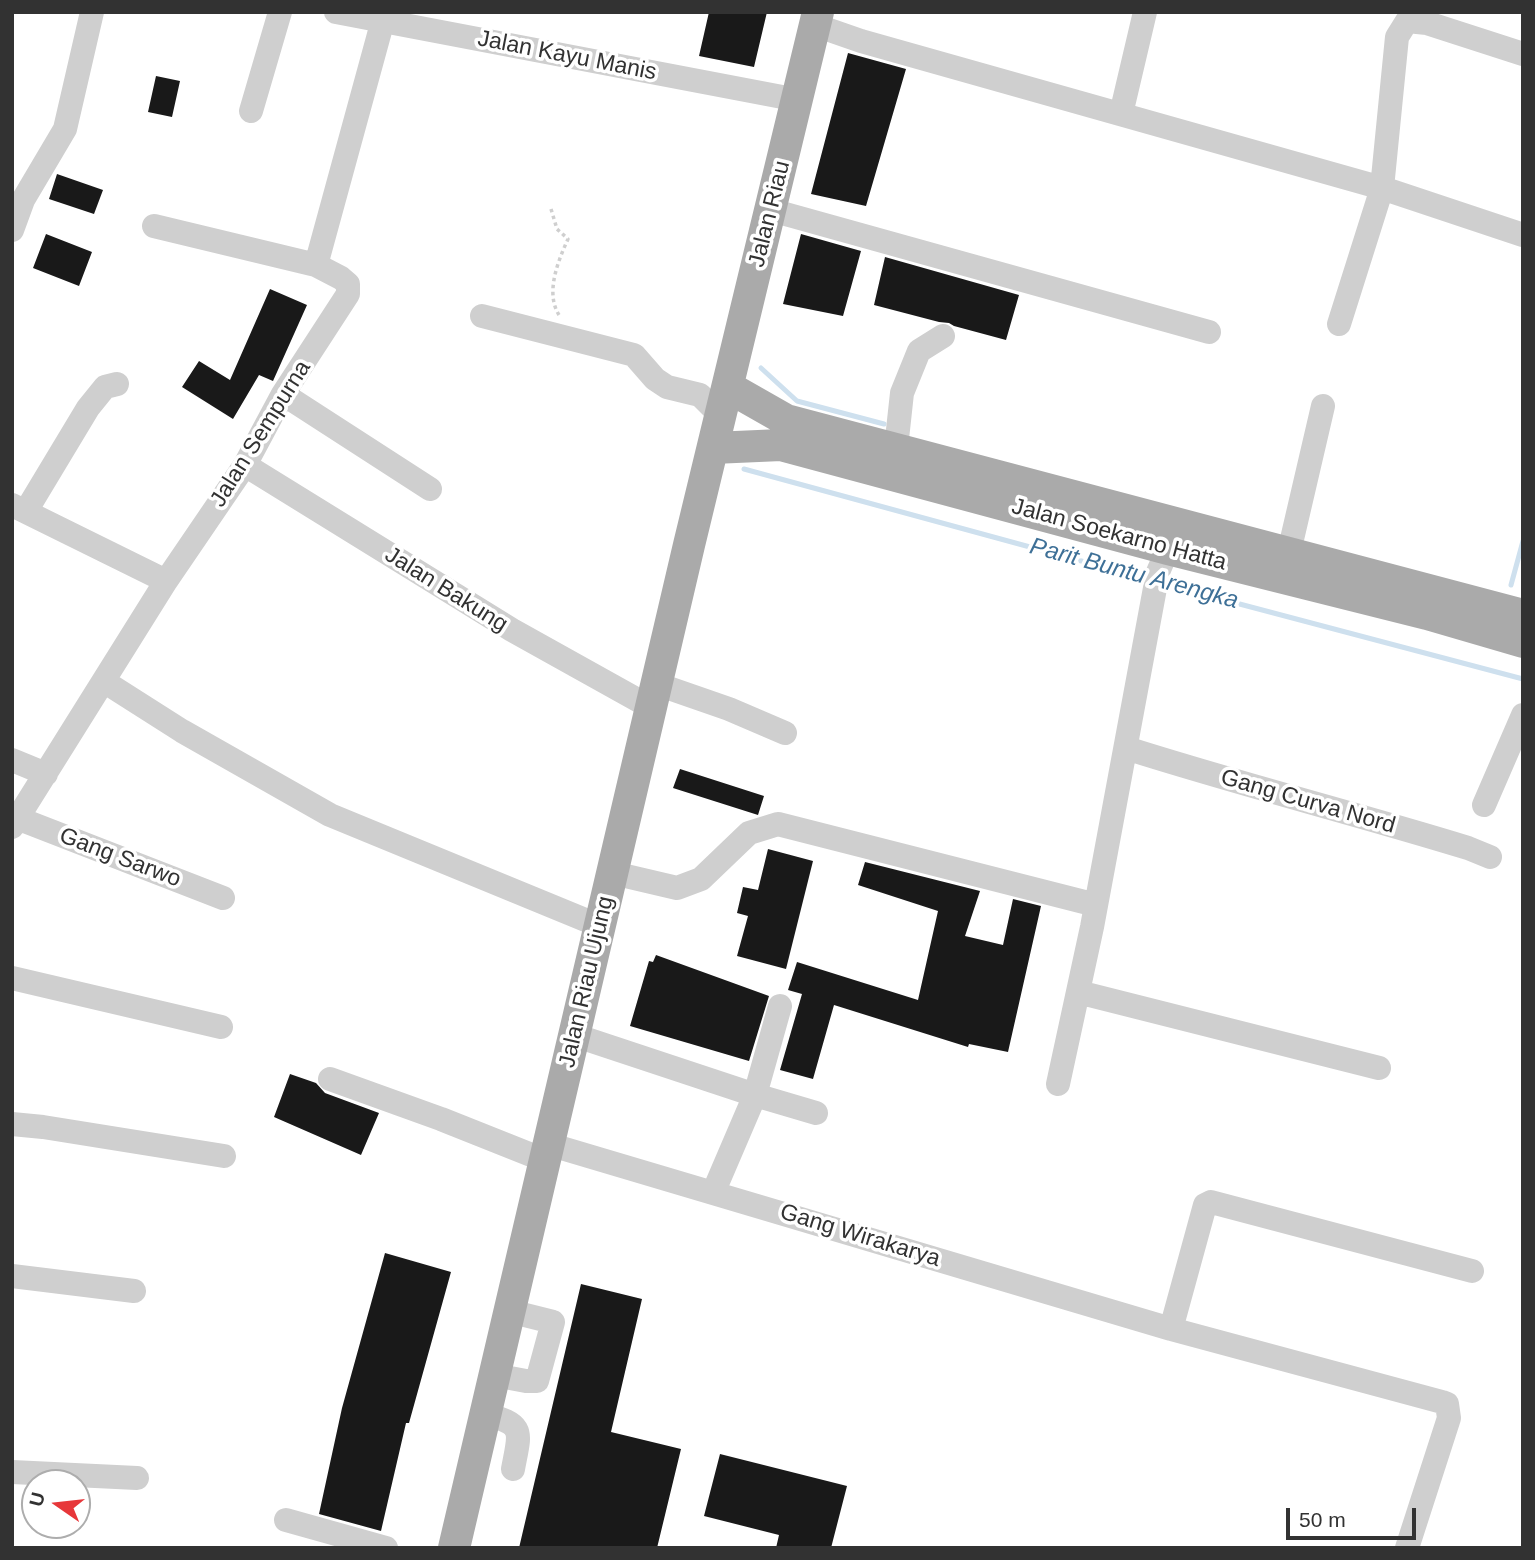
<!DOCTYPE html>
<style>
body{margin:0}
#map{position:relative;width:1535px;height:1560px;overflow:hidden;background:#fff;font-family:Helvetica,sans-serif}
canvas{display:block}
.frame{position:absolute;inset:0;border:14px solid #323232;pointer-events:none}
.north{position:absolute;left:21px;top:1469px;width:70px;height:70px;box-sizing:border-box;background:#fff;border:2px solid #adadad;border-radius:50%;rotate:284deg;font-size:19px;font-weight:700;line-height:28px;text-align:center;color:#323232}
.north::after{content:'';display:block;margin:auto;width:24px;height:32px;background:#e7373a;clip-path:polygon(50% 0,100% 100%,50% 72%,0 100%)}
.scale{position:absolute;left:1286px;top:1508px;width:130px;height:32px;box-sizing:border-box;border:4px solid #323232;border-top:0;padding-left:9px;font-size:21px;line-height:24px;white-space:nowrap;color:#323232;-webkit-text-stroke:5px #fff;paint-order:stroke}
</style>
<div id="map">
<canvas width="1535" height="1560"></canvas>
<div class="frame"></div>
<div class="north">U</div>
<div class="scale">50 m</div>
</div>
<script>
const context = document.querySelector('canvas').getContext('2d');
context.lineJoin = 'round';
function trace(path, color, width, dash) { context.strokeStyle = color; context.lineWidth = width; context.lineCap = dash ? 'butt' : 'round'; context.setLineDash(dash || []); context.stroke(path); }
function fillPath(path, color) { context.fillStyle = color; context.fill(path, 'evenodd'); }
function write(font, color, halo, rows, align = 'center') {
  context.font = font + ' Helvetica,sans-serif'; context.lineWidth = 7; context.setLineDash([]); context.textBaseline = 'middle'; context.strokeStyle = halo; context.fillStyle = color; for (const [text, x, y, turn = 0] of rows) {
    context.save(); context.translate(x, y); context.rotate((+turn || 0) * Math.PI / 180); context.textAlign = isNaN(turn) ? turn : align; if (halo) context.strokeText(text, 0, 0); context.fillText(text, 0, 0); context.restore();
  }
}
trace(new Path2D(`
 M761,368L797,401L884,424
 M744,469L1151,580
 M1164,584L1523,679
 M1511,585L1523,541`), '#cee0ee', 5);
fillPath(new Path2D(`
 M709,12H767L754,67L699,56Z
 M848,53L906,69L866,206L811,194Z
 M156,76L180,81L172,117L148,112Z
 M57,174L103,190L94,214L49,199Z
 M46,234L92,252L79,286L33,268Z
 M801,234L861,251L843,316L783,304Z
 M885,257L1019,295L1006,340L954,326L949,323L939,322L874,305Z
 M270,289L307,305L273,381L259,375L233,419L182,387L199,361L230,380Z
 M680,769L764,796L758,815L673,788Z
 M768,849L813,861L786,969L737,956L748,916L737,913L743,887L758,890Z
 M865,862L980,891L965,936L1003,945L1013,899L1041,906L1008,1052L969,1044L968,1047L834,1005L813,1079L780,1070L802,994L788,990L797,962L918,1000L938,911L858,885Z
 M656,955L769,996L749,1061L630,1026L649,961L653,962Z
 M290,1074L316,1083L325,1093L379,1113L361,1155L274,1117Z
 M385,1253L451,1272L409,1423H406L381,1531L319,1514L342,1408Z
 M581,1284L642,1299L611,1432L681,1449L657,1548H519Z
 M720,1454L847,1486L831,1548H776L779,1535L704,1516Z`), '#191919');
trace(new Path2D(`
 M551,209L557,229L568,239C558,261 545,293 559,315`), '#cfcfcf', 3.5, [3.5, 3.5]);
trace(new Path2D(`
 M336,12L798,100
 M815,25L861,41L1382,188L1523,235
 M251,111L280,12
 M1121,114L1145,12
 M771,210L1209,332
 M154,226L316,265
 M12,230L23,200L65,129L92,12
 M482,316L634,355L655,379L667,387L700,395L721,416
 M1339,324L1382,188L1397,37L1407,21L1427,23L1523,54
 M283,394L430,489
 M896,448L902,393L919,351L943,336
 M245,465L512,630L652,708
 M12,505L166,581
 M26,511L88,408L105,387L117,384
 M1289,552L1323,406
 M105,682L182,731L330,815L600,926
 M657,684L729,709L785,733
 M1126,748C1239,784 1354,813 1468,848L1490,857
 M12,760L46,774
 M1484,805L1523,715
 M17,818L223,898
 M12,827L166,581L245,465L283,394L348,294V284L341,278L316,265L383,20
 M613,873L677,888L701,879L749,833L778,824L1096,905
 M12,978L221,1027
 M1078,992L1379,1068
 M574,1035L755,1095L816,1113
 M330,1079L441,1119L544,1160
 M1058,1084L1092,927L1158,572L1168,549
 M12,1124L43,1127L224,1156
 M548,1144L1171,1329L1442,1402L1447,1404L1449,1418L1407,1548
 M713,1193L755,1095L780,1006
 M12,1276L134,1291
 M1171,1329L1205,1205L1211,1202L1472,1271
 M494,1375L526,1381H537L553,1322L509,1311
 M485,1414C526,1425 520,1431 513,1469
 M12,1472L137,1478
 M286,1520L386,1548`), '#cfcfcf', 24);
trace(new Path2D(`
 M728,387L786,420L1523,615
 M713,448L781,445L1168,549L1427,614L1523,642
 M454,1548L689,545L818,12`), '#aaa', 32);
write('23px', '#323232', '#fff', [
 ["Jalan Kayu Manis",567,56,11],
 ["Jalan Riau",770,214,-76],
 ["Jalan Sempurna",261,434,-58],
 ["Jalan Soekarno Hatta",1119,535,15],
 ["Jalan Bakung",446,590,32],
 ["Gang Curva Nord",1308,802,16],
 ["Gang Sarwo",120,858,21],
 ["Jalan Riau Ujung",587,982,-77],
 ["Gang Wirakarya",860,1236,17]
]);
write('italic 24px', '#3e7097', '#fff', [
 ["Parit Buntu Arengka",1134,574,15]
]);
</script>
